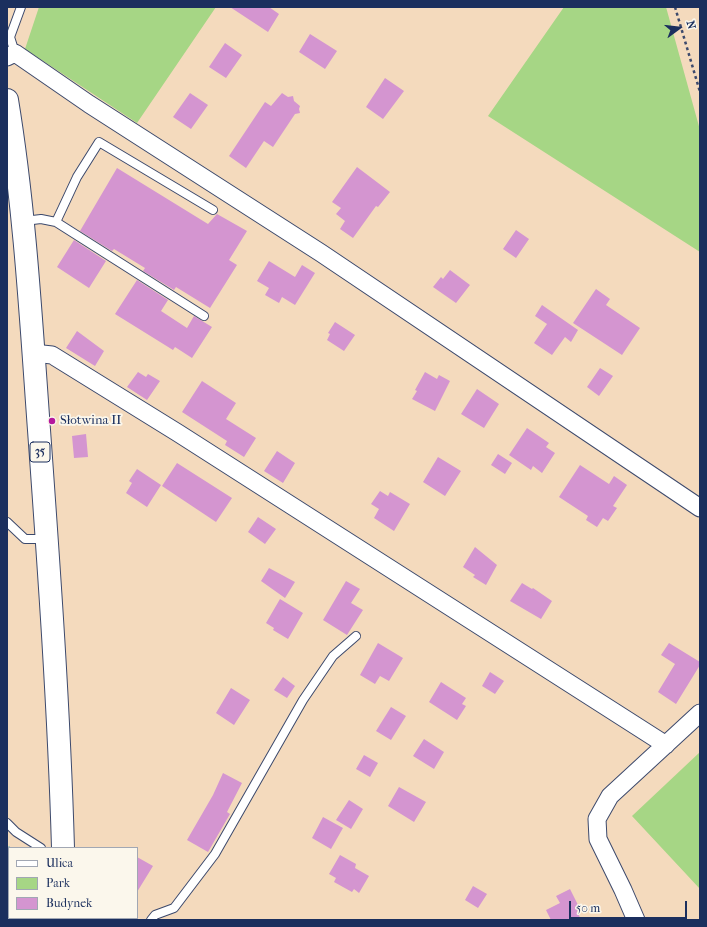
<!DOCTYPE html>
<meta charset="utf-8">
<style>
body{margin:0}
#map{position:relative;width:707px;height:927px;overflow:hidden;background:#f4dabd;font-family:"IM FELL French Canon",serif}
canvas{display:block}
.frame{position:absolute;inset:0;border:8px solid #1b2f5e;pointer-events:none}
.legend{position:absolute;left:8px;top:847px;width:130px;height:72px;box-sizing:border-box;background:#fbf7ec;border:1px solid #a1a7b3;margin:0;padding:5px 7px;list-style:none;font-size:12px;color:#1b2f5e}
.legend li{display:flex;align-items:center;gap:8px;height:20px}
.legend b{width:20px;border:1px solid #a1a7b3}
.north{position:absolute;left:659px;top:8px;width:40px;height:40px;-webkit-text-stroke:3px #fbf7ec;paint-order:stroke;rotate:75deg;font-size:11px;font-weight:700;line-height:16px;text-align:center;color:#1b2f5e}
.north::after{content:'';display:block;margin:auto;width:14px;height:18px;background:#1b2f5e;clip-path:polygon(50% 0,100% 100%,50% 72%,0 100%)}
.scale{position:absolute;left:569px;top:901px;width:118px;height:18px;box-sizing:border-box;border:2px solid #1b2f5e;border-top:0;padding-left:5px;font-size:12px;line-height:14px;white-space:nowrap;color:#1b2f5e;-webkit-text-stroke:3px #fbf7ec;paint-order:stroke}
</style>
<div id="map">
<canvas width="707" height="927"></canvas>
<div class="frame"></div>
<ul class="legend">
<li><b style="height:5px;background:#fff"></b>Ulica</li>
<li><b style="height:11px;background:#a6d685"></b>Park</li>
<li><b style="height:11px;background:#d495d0"></b>Budynek</li>
</ul>
<div class="north">N</div>
<div class="scale">50 m</div>
</div>
<script>
const context = document.querySelector('canvas').getContext('2d');
context.lineJoin = 'round';
function fillPath(path, color) { context.fillStyle = color; context.fill(path, 'evenodd'); }
function trace(path, color, width, dash) { context.strokeStyle = color; context.lineWidth = width; context.lineCap = dash ? 'butt' : 'round'; context.setLineDash(dash || []); context.stroke(path); }
function write(font, color, halo, rows, align = 'center') {
  context.font = font + ' "IM FELL French Canon",serif'; context.lineWidth = 3.5; context.setLineDash([]); context.textBaseline = 'middle'; context.strokeStyle = halo; context.fillStyle = color; for (const [text, x, y, turn = 0] of rows) {
    context.save(); context.translate(x, y); context.rotate((+turn || 0) * Math.PI / 180); context.textAlign = isNaN(turn) ? turn : align; if (halo) context.strokeText(text, 0, 0); context.fillText(text, 0, 0); context.restore();
  }
}
fillPath(new Path2D(`
 M39,7H216L137,123L25,49Z
 M564,7H666L700,130V252L488,116Z
 M700,752V889L632,816Z`), '#a6d685');
trace(new Path2D(`
 M7,851L9,849`), '#3dabbb', 4.5);
fillPath(new Path2D(`
 M230,7H269L279,14L268,32Z
 M310,34L337,51L325,69L299,52Z
 M225,43L242,55L226,78L209,67Z
 M385,78L404,91L383,119L366,107Z
 M190,93L208,105L191,129L173,117Z
 M282,93L288,97L293,96L294,101L300,106L299,109L300,113L295,114L273,147L264,141L246,168L229,156L265,102L271,106Z
 M357,167L390,192L378,207L376,206L353,238L340,229L345,221L336,214L341,208L332,202Z
 M117,168L208,224L217,214L247,231L229,260L237,265L210,308L176,287L174,290L143,271L145,268L114,249L112,251L80,231Z
 M516,230L529,239L516,258L503,249Z
 M74,240L106,261L89,288L57,267Z
 M269,261L295,277L302,265L315,273L295,305L282,297L279,303L265,295L269,288L257,281Z
 M450,270L470,285L456,303L433,287L441,277L443,279Z
 M137,280L168,300L161,311L187,328L194,316L212,327L192,358L175,347L173,350L115,314Z
 M596,289L610,299L606,305L640,328L622,355L573,323Z
 M542,305L578,330L571,342L565,337L552,355L534,343L547,324L535,316Z
 M335,322L355,335L344,351L327,340L330,334L328,333Z
 M77,331L104,351L95,366L66,348Z
 M600,368L613,376L599,396L587,387Z
 M138,372L146,377L148,374L160,381L147,400L127,387Z
 M425,372L437,379L439,375L450,381L435,411L412,399L417,391L415,390Z
 M202,381L236,403L226,419L256,438L244,457L225,445L227,441L182,412Z
 M477,389L499,404L484,428L461,414Z
 M527,428L549,443L546,447L555,453L542,473L533,466L531,470L509,455Z
 M86,434L88,457L74,458L72,436Z
 M277,451L295,463L283,483L264,471Z
 M498,454L512,463L505,474L491,465Z
 M438,457L461,471L445,496L423,482Z
 M177,463L232,498L216,522L162,486Z
 M580,465L609,484L614,476L627,485L613,506L617,508L608,521L603,518L597,527L586,520L588,516L559,497Z
 M137,469L161,485L147,507L126,493L132,483L129,481Z
 M380,491L388,496L390,492L410,504L394,531L374,518L379,509L371,504Z
 M258,517L276,529L265,544L248,532Z
 M475,547L497,565L486,585L473,577L475,575L463,567Z
 M269,568L295,582L285,598L261,581Z
 M346,581L360,589L351,603L363,610L347,635L323,620Z
 M522,583L532,589L533,588L552,601L541,619L510,601Z
 M280,599L303,613L288,639L273,630L274,628L266,623Z
 M378,643L403,658L389,681L380,676L375,684L360,675Z
 M669,643L700,662V665L676,704L658,692L675,664L661,655Z
 M490,672L504,681L495,694L482,686Z
 M283,677L295,686L287,698L274,690Z
 M441,682L466,698L462,704L466,706L457,720L429,702Z
 M231,688L250,700L234,725L216,713Z
 M391,707L406,716L391,740L376,731Z
 M424,739L444,752L434,769L413,756Z
 M364,755L378,763L370,777L356,769Z
 M223,773L242,783L227,812L230,814L208,852L187,840L213,795Z
 M399,787L426,802L414,822L388,806Z
 M349,800L363,809L351,829L336,820Z
 M323,817L343,828L331,849L312,838Z
 M340,855L356,864L355,868L369,876L359,893L354,889L352,892L334,882L336,878L329,874Z
 M137,857L153,866L137,892Z
 M473,886L487,894L478,908L465,900Z
 M570,889L580,909L577,911L581,920H551L546,910L560,903L556,896Z`), '#d495d0');
const service = new Path2D(`
 M15,53L10,37L21,7
 M24,221L41,219L56,222L204,316
 M56,222L77,177L99,142L213,210
 M7,522L25,539H46
 M7,823L16,832L41,848
 M151,920L155,915L174,908L215,854L303,700L333,656L356,636`);
const minor = new Path2D(`
 M7,57L15,53L89,104L321,253L700,508
 M33,353L52,355L178,433L666,745
 M636,920L623,890L598,839L597,819L610,796L700,713`);
const primary = new Path2D(`
 M7,100C25,210 31,320 39,430C49,569 59,709 63,848
 M66,918V920`);
trace(service, '#3c496c', 10);
trace(minor, '#3c496c', 19);
trace(primary, '#3c496c', 24);
trace(new Path2D(`
 M675,7L700,92`), '#3c496c', 2.5, [3, 3]);
trace(service, '#fff', 8);
trace(minor, '#fff', 17);
trace(primary, '#fff', 22);
for (const [x, y, r, color] of [
 [52,421,4,"#b5179e"]
]) { const dot = new Path2D(); dot.arc(x, y, r, 0, 2 * Math.PI); context.fillStyle = color; context.fill(dot); trace(dot, '#fbf7ec', 1.5); }
for (const [x, y, w] of [
 [40,452,20]
]) { const box = new Path2D(); box.roundRect(x - w / 2, y - 10, w, 20, 3); context.fillStyle = '#fbf7ec'; context.fill(box); trace(box, '#1b2f5e', 1); }
write('bold 12px', '#1b2f5e', null, [
 ["35",40,452]
]);
write('13px', '#1b2f5e', '#fbf7ec', [
 ["Słotwina II",60,421]
], 'left');
</script>
